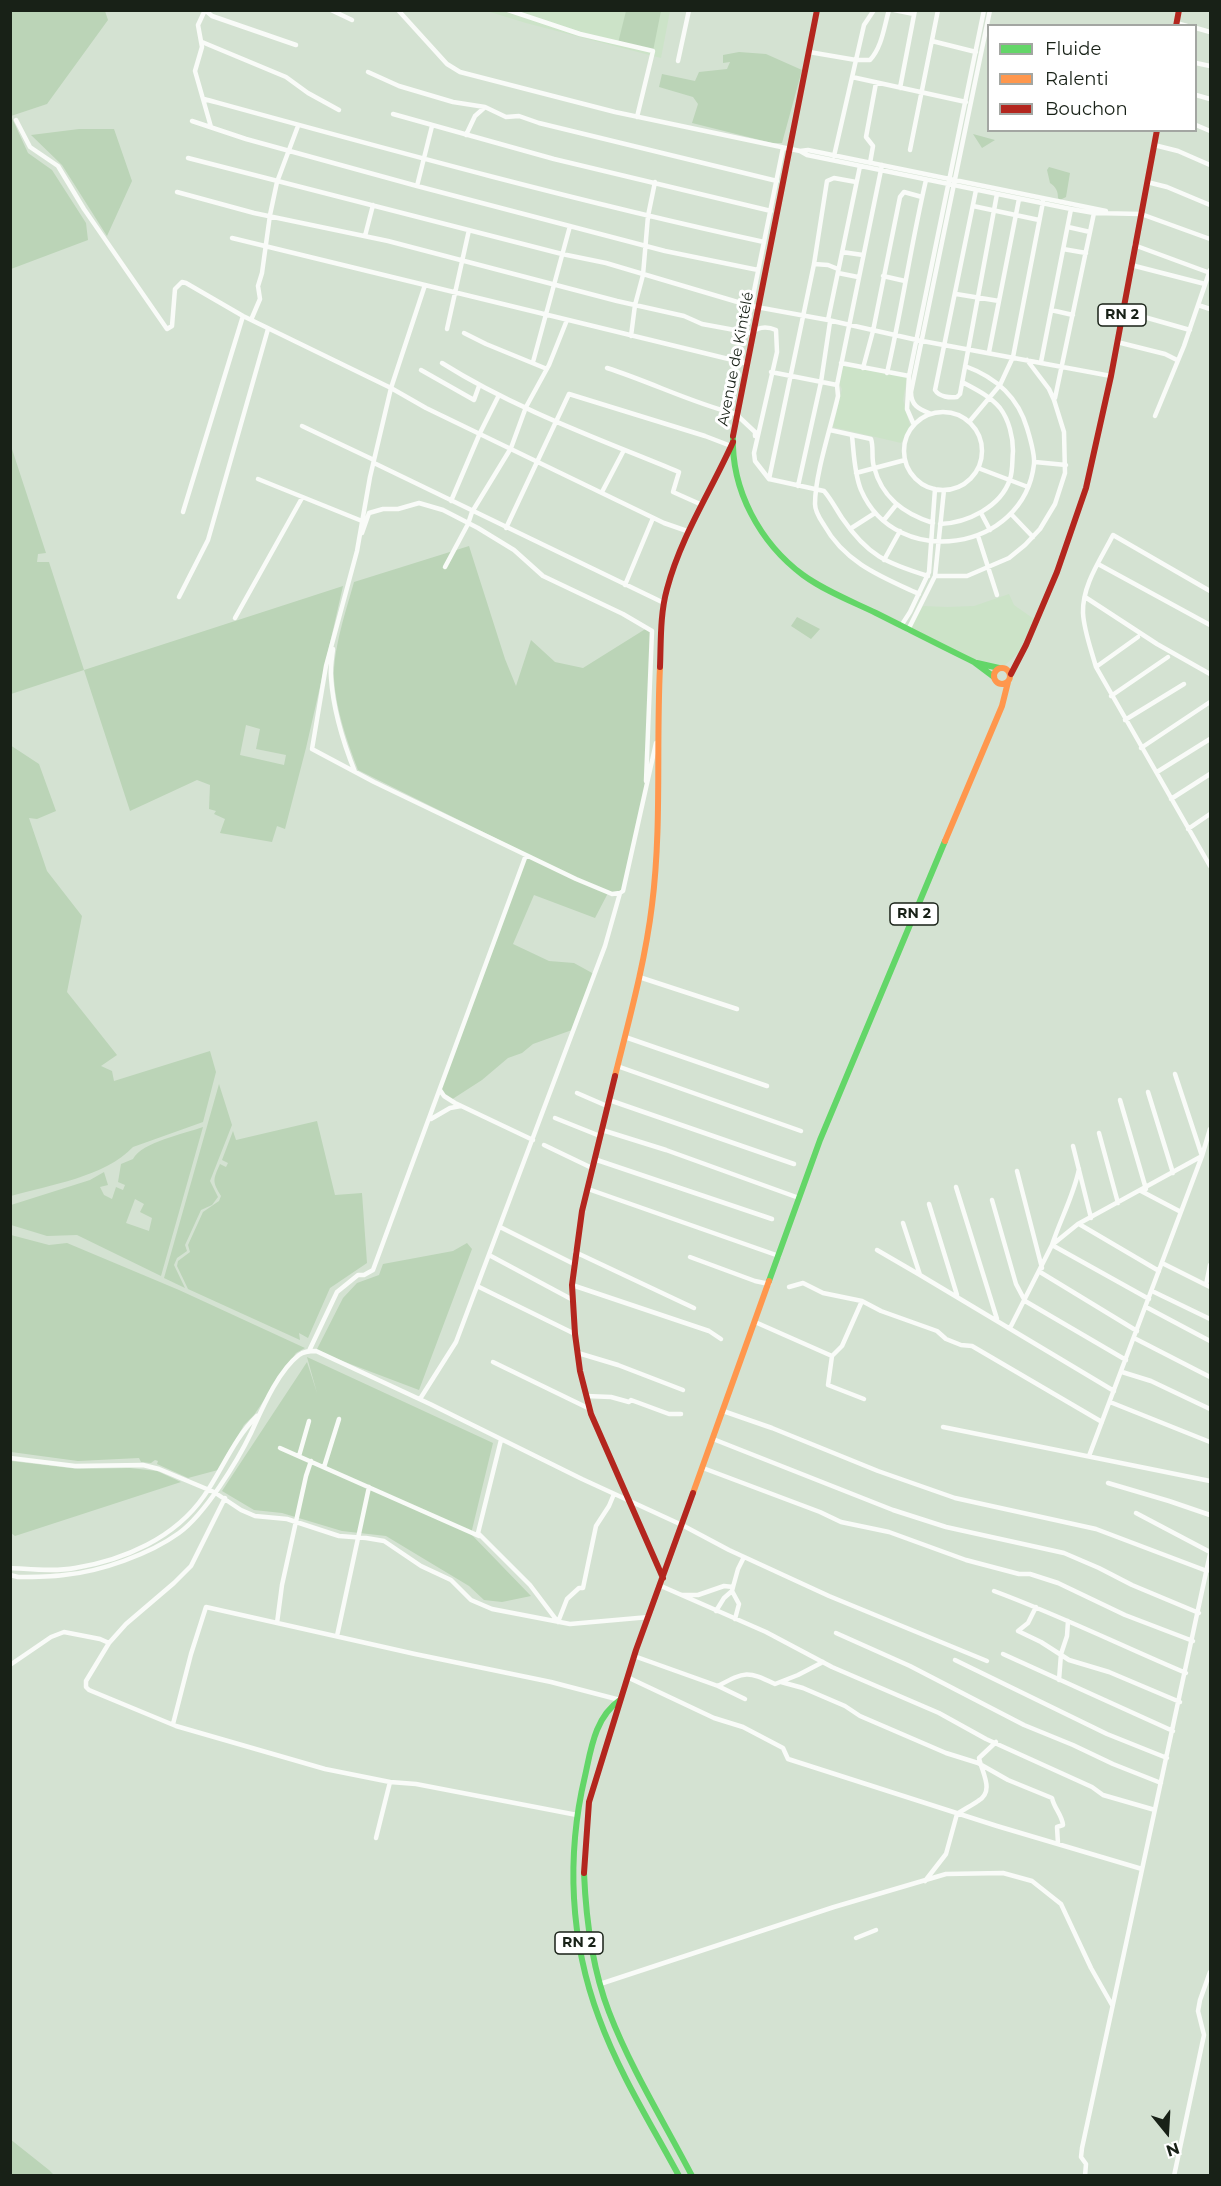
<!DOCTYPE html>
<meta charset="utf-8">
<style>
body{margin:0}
#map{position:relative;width:1221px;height:2186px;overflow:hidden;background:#d4e2d2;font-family:Montserrat,sans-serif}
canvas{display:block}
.frame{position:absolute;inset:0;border:12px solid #182117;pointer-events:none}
.legend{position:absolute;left:987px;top:24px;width:210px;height:108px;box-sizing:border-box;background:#fff;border:2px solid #a3a6a2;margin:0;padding:8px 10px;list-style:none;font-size:18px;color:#182117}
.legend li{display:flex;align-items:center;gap:12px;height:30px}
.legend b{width:30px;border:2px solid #a3a6a2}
.north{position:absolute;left:1137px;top:2102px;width:60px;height:60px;-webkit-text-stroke:4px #fff;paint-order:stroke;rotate:162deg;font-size:16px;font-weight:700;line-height:24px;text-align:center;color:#182117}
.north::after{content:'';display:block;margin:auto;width:21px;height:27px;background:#182117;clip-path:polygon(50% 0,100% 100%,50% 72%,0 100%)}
</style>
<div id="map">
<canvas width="1221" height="2186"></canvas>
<div class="frame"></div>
<ul class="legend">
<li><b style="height:8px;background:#63d668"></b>Fluide</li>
<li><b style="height:8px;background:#ff974d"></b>Ralenti</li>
<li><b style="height:8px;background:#b3261e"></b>Bouchon</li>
</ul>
<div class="north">N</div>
</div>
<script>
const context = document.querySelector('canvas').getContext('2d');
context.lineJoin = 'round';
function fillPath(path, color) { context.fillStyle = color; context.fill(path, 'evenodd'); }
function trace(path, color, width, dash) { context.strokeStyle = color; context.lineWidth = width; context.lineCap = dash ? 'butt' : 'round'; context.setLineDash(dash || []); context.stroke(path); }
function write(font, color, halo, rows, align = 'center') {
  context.font = font + ' Montserrat,sans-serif'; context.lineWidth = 6; context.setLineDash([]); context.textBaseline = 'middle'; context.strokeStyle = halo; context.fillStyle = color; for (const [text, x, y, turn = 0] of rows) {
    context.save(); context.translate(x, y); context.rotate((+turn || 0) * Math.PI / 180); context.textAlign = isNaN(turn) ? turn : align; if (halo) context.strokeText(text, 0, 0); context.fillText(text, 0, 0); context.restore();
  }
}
fillPath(new Path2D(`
 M487,11H670L661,58L526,23Z
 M843,366L907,377L903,400L910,426L901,443L833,427L842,389L839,383Z
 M1009,594L1014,605L1034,619L1018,653L1005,665L999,667L976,661L909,630L923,606L948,607L974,606Z`), '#cce3c8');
fillPath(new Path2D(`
 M11,10L105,11L108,20L47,104L11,116L28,153L52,170L86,223L88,240L11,269Z
 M626,11H661L653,51L618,43Z
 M739,52L766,54L802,70L782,143H772L692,123L698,104L693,97L659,87L662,74L695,81L699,72L727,69L730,62L723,63V55Z
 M79,129H114L132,181L107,236L62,165L31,135Z
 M973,134L995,140L982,148Z
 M1049,167L1070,173L1066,197L1060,200L1058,198C1058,191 1056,187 1050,183L1047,170Z
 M10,443L46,553L38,554L37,562H49L84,670L343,586L306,748L285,829L277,826L272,842L220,833L225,819L214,814L216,811L209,809L210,785L197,780L130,811L84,670L11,694ZM246,725L260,729L256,749L286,755L284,765L240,755Z
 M469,546L505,659L516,686L531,640L555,662L583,668L647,628L652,631L646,789L623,891L608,893L595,918L534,895L513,944L549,961L574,963L594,974L572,1030L533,1044L522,1053L508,1058L482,1080L451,1100L440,1090L526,855L570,875L358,770C347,741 336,710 334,679C333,649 346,611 354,582Z
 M797,617L820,629L811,639L791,626Z
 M10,745L39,764L56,811L37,819L29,818L47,871L82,916L67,992L117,1055L101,1066L112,1071L114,1081L210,1051L216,1072L203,1122L133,1147C105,1177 49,1185 11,1196Z
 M219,1084L232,1125L210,1181L218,1197L212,1205L201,1210L185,1245L187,1251L177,1258L174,1265L185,1288L164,1278Z
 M317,1121L335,1195L362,1193L367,1263L330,1288L308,1338L299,1333L300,1340L188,1289L177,1266L178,1261L190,1252L188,1245L203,1212L219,1201L221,1196C212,1181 213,1180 220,1164L226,1167L228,1163L222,1160L233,1131L236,1140Z
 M203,1127L161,1276L77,1235L47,1236L11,1225V1205L90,1180L104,1172L108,1185L100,1187L104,1195L112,1199L116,1187L123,1190L125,1185L118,1182L121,1164L133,1159C142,1142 184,1134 203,1127ZM135,1199L144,1204L140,1212L152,1218L149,1231L126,1223Z
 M11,1235L49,1245L67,1243L179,1290L305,1348L296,1353L254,1415L244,1425L218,1470L188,1478L157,1464L158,1461L155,1460L151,1463L141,1462L139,1458L78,1461L11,1452Z
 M467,1243L472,1249L419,1390L316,1351L343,1298L357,1283L379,1275L383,1264L453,1251Z
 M307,1357L493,1443L471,1534L531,1596L502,1602L484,1600L469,1586L386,1536L342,1531L282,1513L254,1510L222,1491L307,1362L317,1393Z
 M11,1461L78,1469L130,1468L157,1471L181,1482L15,1536L11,1533Z
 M10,2139L49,2170L54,2175H11Z`), '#bbd4b7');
trace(new Path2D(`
 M205,10L198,25L202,47L195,71L211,127
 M205,10L212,16L296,45
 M331,10L352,20
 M398,10L447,64L460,72L615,112L800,151L807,155L1071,209L1094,213L1141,214L1210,239
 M508,10L580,34L653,51L637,117
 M894,10L914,14
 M1176,23L1187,26
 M1196,28L1210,32
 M932,41L976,52
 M202,42L286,77L308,93L339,110
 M809,52L856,60H870C882,47 884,27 889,10
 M678,61L689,10
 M1196,63L1210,66
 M368,72L399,86L453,102L485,107L506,117L519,116L539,123L777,181
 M852,77L966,102
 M900,88L915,10
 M1196,95L1210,99
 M204,99C390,150 575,201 764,242
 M393,114L554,159L771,211
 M16,120L30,147L58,166L84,209L167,329L172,326L175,289L182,282L186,283L243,316L391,388L426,408L664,523L687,531
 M192,121L246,139L417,186L665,251L758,270
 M1196,125L1210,131
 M466,135L475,116L484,108
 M1154,145L1178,151L1210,165
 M910,150L938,10
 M800,151L808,150L1106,211
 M834,156L864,25L874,10
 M188,158L562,254L606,263L751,306L828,320L917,340L1111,376
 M870,163L873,146L866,137L876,83
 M882,165L837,385L838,396C831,427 815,474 815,504C815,512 820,519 824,525C845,563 882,577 919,594
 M856,182L834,178L827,181L814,264L769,479L824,491C831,499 836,509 842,518C868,556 886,563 928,576
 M1147,182L1167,187L1210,205
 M417,186L432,126
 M976,190L935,390C939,397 950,398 957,397L960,394L997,194
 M177,192L254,213L388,241L617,301L684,316L702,324L751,333C758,327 767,326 776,330L777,352L754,453L755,461L769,479
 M973,206L1039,220
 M1068,227L1090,232
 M365,236L373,205
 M232,238L745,363
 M1134,245L1210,273
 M1063,249L1086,253
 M842,252L863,255
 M814,264L828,265L838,269
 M1131,265L1205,284
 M838,273L858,277
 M883,276L905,281
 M425,285L391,388L370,477L357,551L326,666L312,749L374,782L576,879L612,894L620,893
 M956,294L999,301
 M1198,305L1210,309
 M751,306L783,148
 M1051,310L1073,315
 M1123,311L1190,330
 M251,320L260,299L258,286L262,273L270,215L277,182L298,126
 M828,320L860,166
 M447,329L469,230
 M464,333L486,344L547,369
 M631,336L635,305L643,275L648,216L655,182
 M1117,342L1165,354L1177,360
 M989,352L1019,199
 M533,362L570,226
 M1041,362L1071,209
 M442,363C515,409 599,439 679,472L673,492L700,504
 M841,363L909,376
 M607,368C651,382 692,403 736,414
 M863,368L873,331L900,197L904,192L922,197
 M421,370L474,400L479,386
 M771,372L837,385
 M887,373C902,309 911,244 926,180
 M1055,398L1094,213
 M904 451a39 39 0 1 1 78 0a39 39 0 1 1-78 0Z
 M738,413L739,417L755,432V436
 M931,414C919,409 911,406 911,392L990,10
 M1155,416L1184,346L1210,270
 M969,422L1000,385L1013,357L1043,202
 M914,425L907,409L909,376L984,10
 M302,426L374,460
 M830,430L871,439C874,448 871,458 874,467C882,498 904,514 933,523
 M852,436C854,453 854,473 861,490C896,571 1024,552 1034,464C1035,454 1030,438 1027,428C1018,397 995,377 965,366
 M1035,462L1066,465
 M374,463L664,603
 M978,468L1028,487
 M856,473L905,460
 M258,479L362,521
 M798,486L821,382L830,322
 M602,492L624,450
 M451,501L480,433L499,395
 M183,512L243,316
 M981,513L990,530
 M1011,514L1033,537
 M884,520L896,505
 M940,524C967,523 1001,507 1010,479C1013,470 1012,460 1013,451C1013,437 1009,420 1000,408C990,396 975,389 962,382
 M506,528L569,394L705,436L731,446
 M850,529L875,513
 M362,533L369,513L383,509H398L419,503L443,510L478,528L514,550L543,576L623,614L652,631L646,781
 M978,536L997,595
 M884,560L900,531
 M1098,564L1210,625
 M445,567L468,524L472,512L511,448L526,407L549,365L567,320
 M935,576H967L1009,558L1025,545L1040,529L1055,504L1065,473L1064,432L1054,400L1049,389L1027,360
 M625,585L653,518
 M1210,591L1113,535C1101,559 1082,585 1083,613C1084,631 1091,649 1096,667L1210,866
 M179,597L208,540L268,329
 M1085,597L1157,644L1210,674
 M235,618L302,498
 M901,626L910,612L929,572L935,489
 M908,630L935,576L944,490
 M333,649C332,658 330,668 331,677C333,710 343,742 355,772
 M1096,667L1138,637
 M1111,696L1168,657
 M1125,720L1184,684
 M1141,748L1210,702
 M1157,772L1210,739
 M1171,799L1210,774
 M1188,829L1210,814
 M639,977L737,1009
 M625,1037L767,1086
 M617,1066L801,1131
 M440,1090L444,1096L455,1103L533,1140
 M1148,1092L1173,1173
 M577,1093L607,1106
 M609,1100L794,1164
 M1120,1100L1146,1189
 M555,1118L600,1136
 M431,1119L450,1108L461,1106
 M602,1130L666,1150L799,1198
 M1099,1133L1118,1203
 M544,1145L592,1168
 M1073,1146L1091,1218
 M594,1159L772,1219
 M1079,1169C1074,1195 1060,1220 1052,1245L1149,1299
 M1017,1171L1042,1268
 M956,1187L997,1319
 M588,1189L779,1256
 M1141,1191L1181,1212
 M992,1200L1016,1284L1025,1301L1126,1360
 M929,1204L957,1295
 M903,1223L920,1275L1114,1391
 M1079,1224L1159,1271
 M500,1227L574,1264
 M877,1250L920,1275
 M575,1252L694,1308
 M489,1255L573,1300
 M690,1257L755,1281L769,1284
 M1162,1263L1210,1287
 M1040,1272L1137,1331
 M572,1285L709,1331L721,1339
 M1206,1285L1210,1265
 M477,1286L575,1334
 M789,1287L803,1283L823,1293L862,1301L881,1311L937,1331L946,1339L961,1345L972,1346L1102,1422
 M1152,1291L1210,1319
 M1146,1307L1210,1341
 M755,1322L832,1356L828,1385L864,1399
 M1010,1328L1052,1245L1078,1224L1202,1156L1175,1074
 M1134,1338L1210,1377
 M309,1351L337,1292L358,1275H364L373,1270L526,855
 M578,1353L618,1365L683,1390
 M832,1356L842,1346L862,1301
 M493,1362L590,1409
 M1122,1372L1151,1381L1210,1409
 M586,1396L611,1397L629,1402L631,1400L669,1414H681
 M420,1399L456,1342L605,946L620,893L623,891L656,743
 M1110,1402L1210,1442
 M723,1411L772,1428L878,1471L955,1498L1096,1529L1207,1571
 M943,1427L1210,1481
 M713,1439L893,1510L946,1527L1064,1553L1099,1568L1132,1585L1199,1613
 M501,1440L478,1533L530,1585L558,1622
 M280,1448L479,1536
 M299,1456L309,1421
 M1089,1456L1202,1156L1210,1129
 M10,1458L75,1466L143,1465L159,1469L214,1492L241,1510L255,1516L287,1519L339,1536L366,1538L384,1541L421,1566L451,1580L471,1600L492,1609L570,1624L649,1617
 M324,1467L339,1419
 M703,1468L820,1512L841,1522L889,1532L966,1560L1019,1574H1030L1058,1583L1125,1615L1193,1641
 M1108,1483L1169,1501L1210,1515
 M225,1498L191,1566L174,1583L126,1624L109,1643L86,1681V1687L89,1690L176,1726L325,1769L390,1782L416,1784L577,1815
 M1136,1513L1210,1552
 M10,1568C31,1569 54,1572 75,1568C124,1560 175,1538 204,1496C222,1470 234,1438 257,1416
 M10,1575L18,1577C33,1577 49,1577 64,1575C100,1572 150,1554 179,1533C205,1514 237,1462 251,1433C262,1409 278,1371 299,1355C304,1351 310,1351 316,1351L430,1404L582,1479L682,1525L729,1550L829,1596L987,1661
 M661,1586L766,1632L832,1667L939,1713L986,1739L1092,1787L1103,1795L1155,1810
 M732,1591L739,1604L735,1619
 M994,1591C1059,1615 1122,1646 1186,1673
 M682,1595H698L724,1586L733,1587L738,1569L744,1557
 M1036,1607L1028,1623L1018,1631L1041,1642L1069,1660L1109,1672L1180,1702
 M716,1611L724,1598L732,1591L733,1587
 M558,1622L567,1599L579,1588H583L596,1526L609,1506L614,1494
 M277,1623L282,1585L306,1476L311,1461
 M836,1633L910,1666L1024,1725L1073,1745L1113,1764L1161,1783
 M337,1636L369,1487
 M1003,1654L1173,1731
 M634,1656L718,1686L745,1699
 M955,1660L1107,1734L1167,1758
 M10,1665L51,1637L64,1632L100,1639L109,1643
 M627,1677L714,1718L743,1727L783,1748L788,1759L997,1826L1142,1869
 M1059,1680L1061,1654L1067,1636L1068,1621
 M781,1682L803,1688L845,1706L860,1716L946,1753L978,1763L1008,1780L1052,1798C1054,1808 1062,1815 1063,1825L1057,1827L1058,1844
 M718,1686C746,1671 747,1671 775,1684L798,1675L823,1662
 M173,1724L191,1654L206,1607L415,1654L551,1682L620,1700
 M376,1838L390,1782
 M925,1881L946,1854L957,1814C964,1809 971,1806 978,1801C995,1791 982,1773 979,1758L996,1742
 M856,1938L876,1930
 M600,1984L834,1907L946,1874L1003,1873L1032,1881L1061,1904L1091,1968L1112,2005
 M1085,2176L1086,2164L1081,2157L1082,2148L1210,1554
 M1174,2176L1204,2035L1198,2011L1200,2000L1210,1972`), '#f9fbf8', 4.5);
trace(new Path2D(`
 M733,436C731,490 760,543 803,575C825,591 851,601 876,613C908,629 941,646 974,662L994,677
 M977,663L999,668
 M769,1281L820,1140L945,841
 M620,1700C595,1717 591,1749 585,1776C566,1856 570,1941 599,2018C619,2073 651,2124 679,2176
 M584,1873C586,1920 592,1968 609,2012C631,2069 664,2122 692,2176`), '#63d668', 6);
trace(new Path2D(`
 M994 676a8 8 0 1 1 16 0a8 8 0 1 1-16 0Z
 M945,841L1002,706L1008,682
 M615,1076C629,1020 645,963 652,905C662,826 656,746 660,667
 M693,1493L769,1281`), '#ff974d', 6);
trace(new Path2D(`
 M1176,26L1179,10
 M733,436L817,10
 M660,667C661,641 660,614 667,589C681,536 711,491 733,442
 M1011,674L1026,645L1057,572L1086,488L1111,376L1157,130
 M615,1076L582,1211L572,1285L575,1334L580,1371L591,1414L663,1578
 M584,1873L589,1802L636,1650L693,1493`), '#b3261e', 6);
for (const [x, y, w] of [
 [1122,315,48],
 [914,914,48],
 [579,1943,48]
]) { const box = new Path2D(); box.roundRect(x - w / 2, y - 11, w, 22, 4.5); context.fillStyle = '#fff'; context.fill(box); trace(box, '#182117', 1.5); }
write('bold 14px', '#182117', null, [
 ["RN 2",1122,315],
 ["RN 2",914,914],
 ["RN 2",579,1943]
]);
write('15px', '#182117', '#fff', [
 ["Avenue de Kintélé",736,359,-79]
]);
</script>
